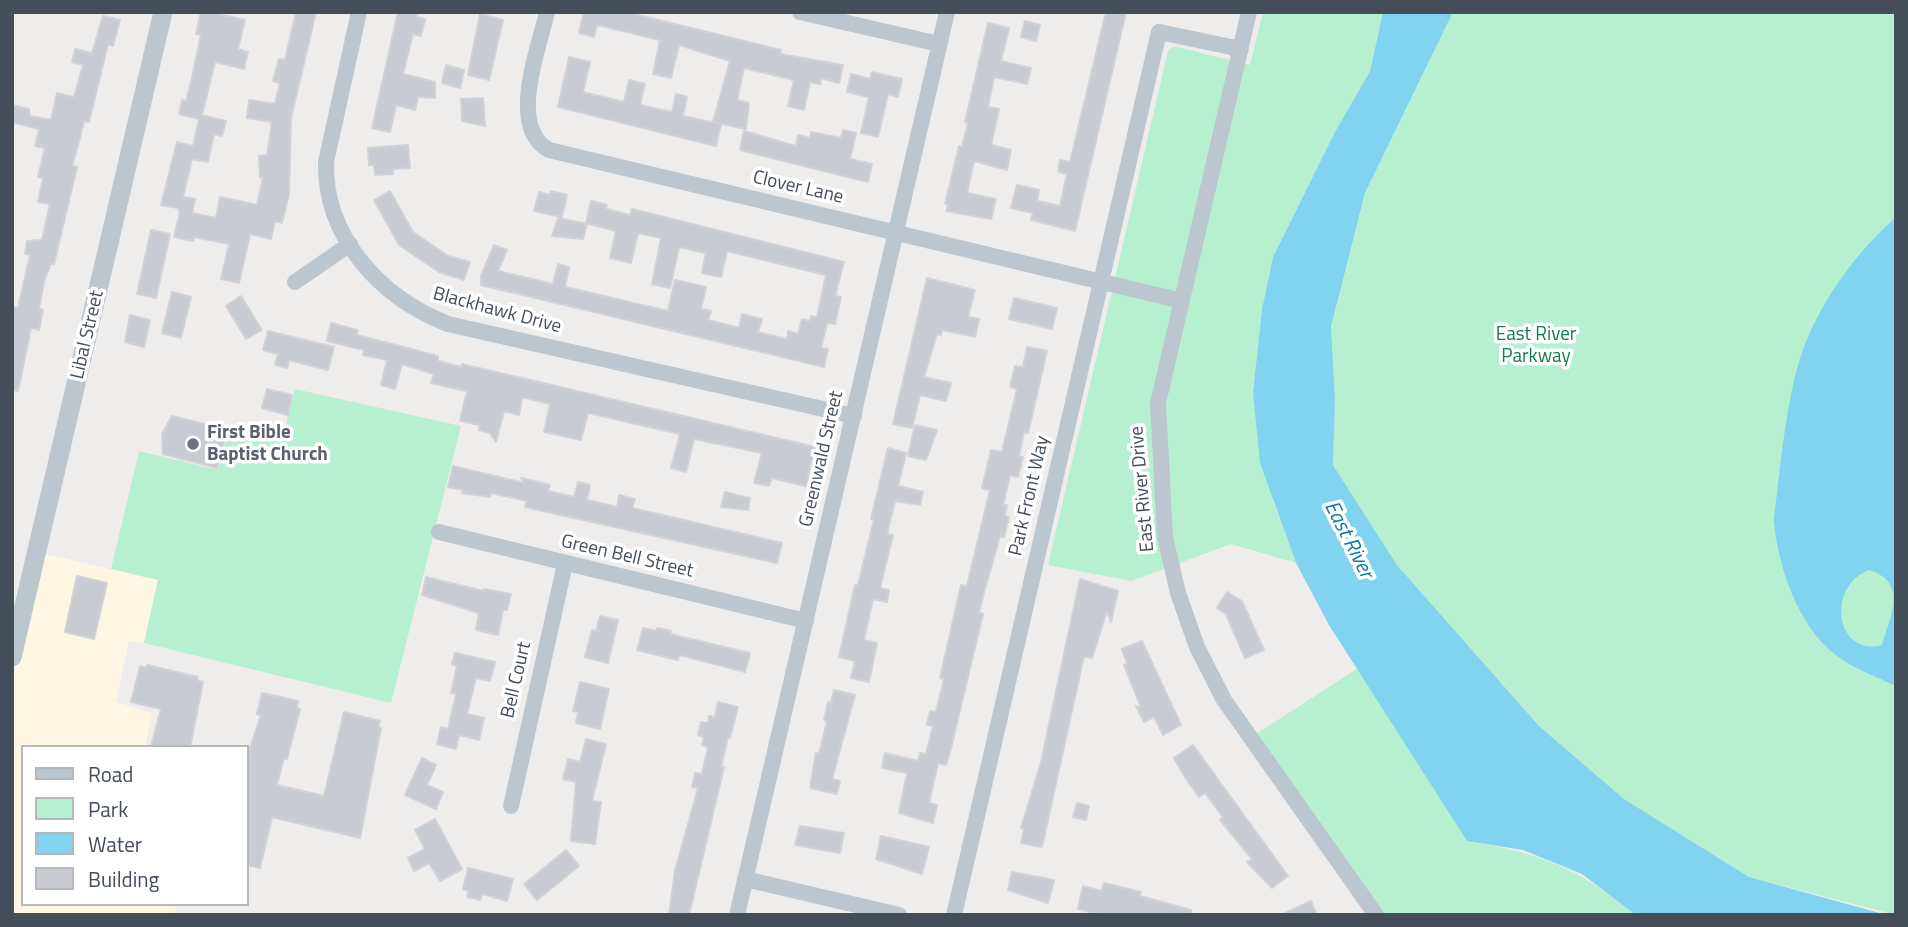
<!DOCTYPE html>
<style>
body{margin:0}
#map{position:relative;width:1908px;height:927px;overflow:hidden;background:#efecec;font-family:"Titillium Web",sans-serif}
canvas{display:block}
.frame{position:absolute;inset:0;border:14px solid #444e5a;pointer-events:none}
.legend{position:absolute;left:21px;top:745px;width:228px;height:161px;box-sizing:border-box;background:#fff;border:2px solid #b4b8bd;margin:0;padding:9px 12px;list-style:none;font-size:21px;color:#444e5a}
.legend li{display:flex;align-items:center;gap:14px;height:35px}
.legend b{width:35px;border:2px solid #b4b8bd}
</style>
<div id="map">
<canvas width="1908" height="927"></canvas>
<div class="frame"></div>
<ul class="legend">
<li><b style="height:9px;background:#bcc6cf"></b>Road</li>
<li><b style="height:19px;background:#b7f0d0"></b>Park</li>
<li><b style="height:19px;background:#82d3ef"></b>Water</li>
<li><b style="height:19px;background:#c8cbd1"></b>Building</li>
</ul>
</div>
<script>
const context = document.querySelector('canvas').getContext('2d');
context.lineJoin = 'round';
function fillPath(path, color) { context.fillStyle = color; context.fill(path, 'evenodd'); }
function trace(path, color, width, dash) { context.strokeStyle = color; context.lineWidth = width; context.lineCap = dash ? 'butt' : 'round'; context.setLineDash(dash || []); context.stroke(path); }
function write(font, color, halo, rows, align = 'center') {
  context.font = font + ' "Titillium Web",sans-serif'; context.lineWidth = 7; context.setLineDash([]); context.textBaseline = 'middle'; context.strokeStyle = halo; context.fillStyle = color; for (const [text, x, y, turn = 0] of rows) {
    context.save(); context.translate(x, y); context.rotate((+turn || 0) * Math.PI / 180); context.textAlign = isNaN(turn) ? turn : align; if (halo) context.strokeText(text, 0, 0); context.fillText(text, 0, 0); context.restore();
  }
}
fillPath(new Path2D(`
 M37,552L158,580L144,643L129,641L116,702L152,713L145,747H23V904H177L174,915H12V657Z`), '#fcf6e3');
fillPath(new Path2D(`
 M1263,12H1383L1370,71L1335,132L1273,257L1262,309L1253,392L1274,504L1296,563L1231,544L1131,581L1048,565L1168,51L1174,46L1250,65Z
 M1453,12H1896V915L1749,877L1624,799L1539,726L1397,565L1333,465L1335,398L1331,328L1365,193Z
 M295,389L461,426L391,703L144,643L158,580L111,569L139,451L218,470L229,429L282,441Z
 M1358,668L1467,841C1541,853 1578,868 1636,915H1376L1250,738Z`), '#b7f0d0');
fillPath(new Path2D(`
 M1383,12H1453L1365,193L1331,327L1335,398L1333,465L1397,565L1539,726L1624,799L1749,877L1887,915H1636L1582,874L1523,850L1467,841L1329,625L1296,563L1260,463L1253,392L1262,309L1273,257L1335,132L1370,71Z
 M1896,217V686C1877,677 1854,669 1837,656C1799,628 1777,566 1774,520C1780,470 1787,387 1806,342C1825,295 1858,251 1896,217ZM1869,570C1908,582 1891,615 1882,645C1836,657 1825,587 1869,570Z`), '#82d3ef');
const building = new Path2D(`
 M201,12H223L222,15L245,20L238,49L248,52L244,69L215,62L202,115L226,121L222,136L214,134L208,162L192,159L183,197L195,199L192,213L216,218L220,197L257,205L263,177H260L259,156L267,155L272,122L247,118L249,100L275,104L280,83L273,81L279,59L285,60L296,12H316L291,118L289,194L282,223L275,221L271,239L250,234L239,283L221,279L229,244L194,237L193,241L174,237L180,212L178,208L161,205L177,142L193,146L199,119L179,114L182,100L186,101L192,78L201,35L196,34Z
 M398,12H418L416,17L425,19L421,36L413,34L403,74L435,82V98L418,97L415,110L396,105L390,132L372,128Z
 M584,12H625L781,50L780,54L843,65L839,83L821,78L820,84L810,82L804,110L788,106L794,80L744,68L737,100L749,103L746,129L713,122L730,61L679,45L671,78L653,74L660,40L597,25L594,37L579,33Z
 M1106,12H1126L1075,231L1031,220L1033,213L1011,208L1017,185L1039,190L1037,201L1060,206L1067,174L1058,172L1060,160L1070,162Z
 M480,14L503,20L489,80L468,75Z
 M103,16L120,20L113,46L108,44L89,122L84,121L80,138L72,166L77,167L54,264L51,263L44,282L39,309L43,310L39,330L31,328L18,391L12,390V307L18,308L23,286L30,255L25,254L27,241L42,240L50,204L38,202L43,178L38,177L45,148L35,146L39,129L12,122V105L29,109L30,116L51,120L57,93L74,97L83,65L72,62L75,49L92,53Z
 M1025,21L1040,25L1036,41L1021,37Z
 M988,23L1009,28L1001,61L1031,68L1027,84L994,77L988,107L999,109L991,145L1011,150L1007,170L974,161L967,193L996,199L991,219L946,211L948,204H945L959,146L962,147L968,123L965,122Z
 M569,57L590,62L583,92L624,102L629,80L645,84L640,105L672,112L676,94L687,97L683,116L721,124L716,146L558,107Z
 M446,65L464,70L460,88L442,83Z
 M872,72L902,79L898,97L888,94L878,137L861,133L869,97L847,92L851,74L870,79Z
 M483,98L485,126L462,121L461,99Z
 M843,130L856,133L850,159L872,164L868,182L740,150L744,131L796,146L798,135L810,138L811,132L841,138Z
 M408,145L410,168L393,169V174L375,175L374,165H369L368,148Z
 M390,191L413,232L448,256L470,262L464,280L439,272L399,245L374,200Z
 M551,191L567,195L562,217L534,211L539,192L550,195Z
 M591,201L607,205L606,209L630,215L632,209L844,262L835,296L841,297L835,324L827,323L821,348L828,349L824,367L481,285V276L494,245L507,250L498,271L553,284L558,264L569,267L565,287L668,311L675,280L706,287L701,309L711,311L708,320L739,328L742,314L762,319L758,332L787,339L788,331L798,334L802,319L810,321L811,316L817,317L826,275L727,251L721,277L702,273L706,253L679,247L670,288L652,284L661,238L638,233L631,263L610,258L616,231L586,223Z
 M558,218L587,224L583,239L552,236Z
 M151,230L170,234L156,298L137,294Z
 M927,278L975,290L968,317L979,319L975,337L942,330L941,335L937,334L924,377L951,383L946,401L920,395L912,428L893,424Z
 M172,292L191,297L181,338L162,333Z
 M241,296L262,330L246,339L226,306Z
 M1014,298L1057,308L1052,329L1009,319Z
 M130,315L150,320L144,347L125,342Z
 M331,323L358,330L357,335L438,356V361L461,367L462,364L815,447L806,486L772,478L769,486L754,483L762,453L694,439L686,472L671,468L680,434L588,413L581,440L544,432L550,404L526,398H522L519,415L504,411L496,442L490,433L479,430L480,425L460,421L467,391L431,383L434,374L402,364L395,389L381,385L387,360L363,355L364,350L327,341Z
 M268,331L334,347L328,370L289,360L287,368L275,365L278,354L263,350Z
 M1027,347L1047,351L1028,433L1024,432L1019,456L1023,457L1018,477L1010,475L1003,505H1007L1005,516L1009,517L1004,537L1000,536L985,589L979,613L983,614L951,748L946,765L938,763L929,803L937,805L933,823L899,813L907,773L882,768L885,753L918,761L920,753L926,754L933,726L927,725L930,711L936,712L944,679L940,678L961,585L967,586L990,490L982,488L991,450L1002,452L1017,389L1010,387L1015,366L1023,367Z
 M267,389L292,395L288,415L262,408Z
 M172,416L227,430L217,468L163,454L162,434Z
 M915,425L937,430L926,460L908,456Z
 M888,448L906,453L898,486L923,492L920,505L895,501L887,534L893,535L880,588L889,590L887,602L873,599L864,640L877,643L869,682L851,678L855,661L839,657L855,585H858L874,520L871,519Z
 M453,466L524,483L521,478L550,485L548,491L574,497L578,482L590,485L587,500L617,507L619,495L635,499L632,508L782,543L777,563L525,507L527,501L491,493L490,497L462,493L463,490L448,487Z
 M725,492L750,498L748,510L721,507Z
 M77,576L107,583L94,639L65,632Z
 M426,577L484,591V589L511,594L507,610H503L498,635L476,630L479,613L422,595Z
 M1080,579L1118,591L1111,622L1107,611L1092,658L1084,656L1042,847L1021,843L1024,829L1021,828L1041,762Z
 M1227,592L1242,601L1264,650L1245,658L1226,614L1217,608Z
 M600,616L618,620L608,663L585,657L592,630L596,631Z
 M643,628L656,631L657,628L671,631L670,634L750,653L745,672L679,655L678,660L637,650Z
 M1142,641L1181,725L1163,735L1154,717L1144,722L1136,706L1141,707L1124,665L1127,663L1122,649Z
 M455,653L495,662L490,681L476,678L467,714L484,718L479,740L459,735L456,749L437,744L441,727L448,729L456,694L451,693L457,666L452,664Z
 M147,665L198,677L197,680L203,682L190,747H151L161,709L131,702L140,666L147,668Z
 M580,682L609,689L600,729L576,723L578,712L573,711Z
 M834,690L855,695L832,779L840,781L837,794L810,788L816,753L819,754L827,721L824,720L828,702L831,703Z
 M262,693L298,701L297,708L300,709L287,759L284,758L277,785L324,796L344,712L380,721L378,727L381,728L360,838L272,817L260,868L247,865V757L261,715L257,714Z
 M718,702L738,707L730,738L728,737L721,767H724L689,915H669L675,871L698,788L692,787L695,773L702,774L708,747L702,745L704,737L698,735L701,722L708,723L709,716L715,717Z
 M586,739L606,744L592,801L601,802L595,844L571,841L576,782L563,779L568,759L580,762Z
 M1193,745L1288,876L1272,888L1247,862L1252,859L1220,820L1223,817L1205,793L1199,797L1184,776L1174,758Z
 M422,758L436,765L427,785L443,792L436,809L405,795Z
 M1077,803L1089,806L1086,820L1073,817Z
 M435,819L462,869L440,881L429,863L414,871L408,858L425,849L415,830Z
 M800,826L844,833L840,853L795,845Z
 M881,836L929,847L922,874L876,859Z
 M566,850L579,866L537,900L524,884Z
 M468,868L513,879L507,901L482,894L480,900L467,897L469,891L463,889Z
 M1012,872L1054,880L1048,903L1008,890Z
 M1104,883L1141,892L1140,896L1191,910V915H1101L1078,909L1083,886L1102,891Z
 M1311,901L1317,915H1281Z`);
fillPath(building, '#c8cbd1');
trace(building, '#d0d2d8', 2);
trace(new Path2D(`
 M359,12L326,162C324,237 381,298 448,324L854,416
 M547,12C539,49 507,127 549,150L1182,301
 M800,12L939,44
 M1249,12L1158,403L1165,537L1178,593L1197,647L1224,700L1376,915
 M295,282L350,244
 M439,532L806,621
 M511,806L565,564
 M745,879L899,915
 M737,915L947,12
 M954,915L1159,32L1241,49`), '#bcc6cf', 16);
trace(new Path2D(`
 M12,657L163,12`), '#bcc6cf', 19);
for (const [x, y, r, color] of [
 [193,444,7,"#6b7280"]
]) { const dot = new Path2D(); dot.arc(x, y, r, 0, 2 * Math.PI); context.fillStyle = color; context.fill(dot); trace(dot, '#fff', 2.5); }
write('19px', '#444e5a', '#fff', [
 ["Clover Lane",798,188,13],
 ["Blackhawk Drive",497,311,15],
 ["Libal Street",88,335,-77],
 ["Greenwald Street",822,459,-77],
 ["East River Drive",1143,489,-95],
 ["Park Front Way",1030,496,-77],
 ["Green Bell Street",627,557,13],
 ["Bell Court",517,680,-77]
]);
write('19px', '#137d4d', '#fff', [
 ["East River",1536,335],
 ["Parkway",1536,357]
]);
write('bold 19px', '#5b616d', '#fff', [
 ["First Bible",207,433],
 ["Baptist Church",207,455]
], 'left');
write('italic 21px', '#087aa2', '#fff', [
 ["East River",1348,540,63]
]);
</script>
